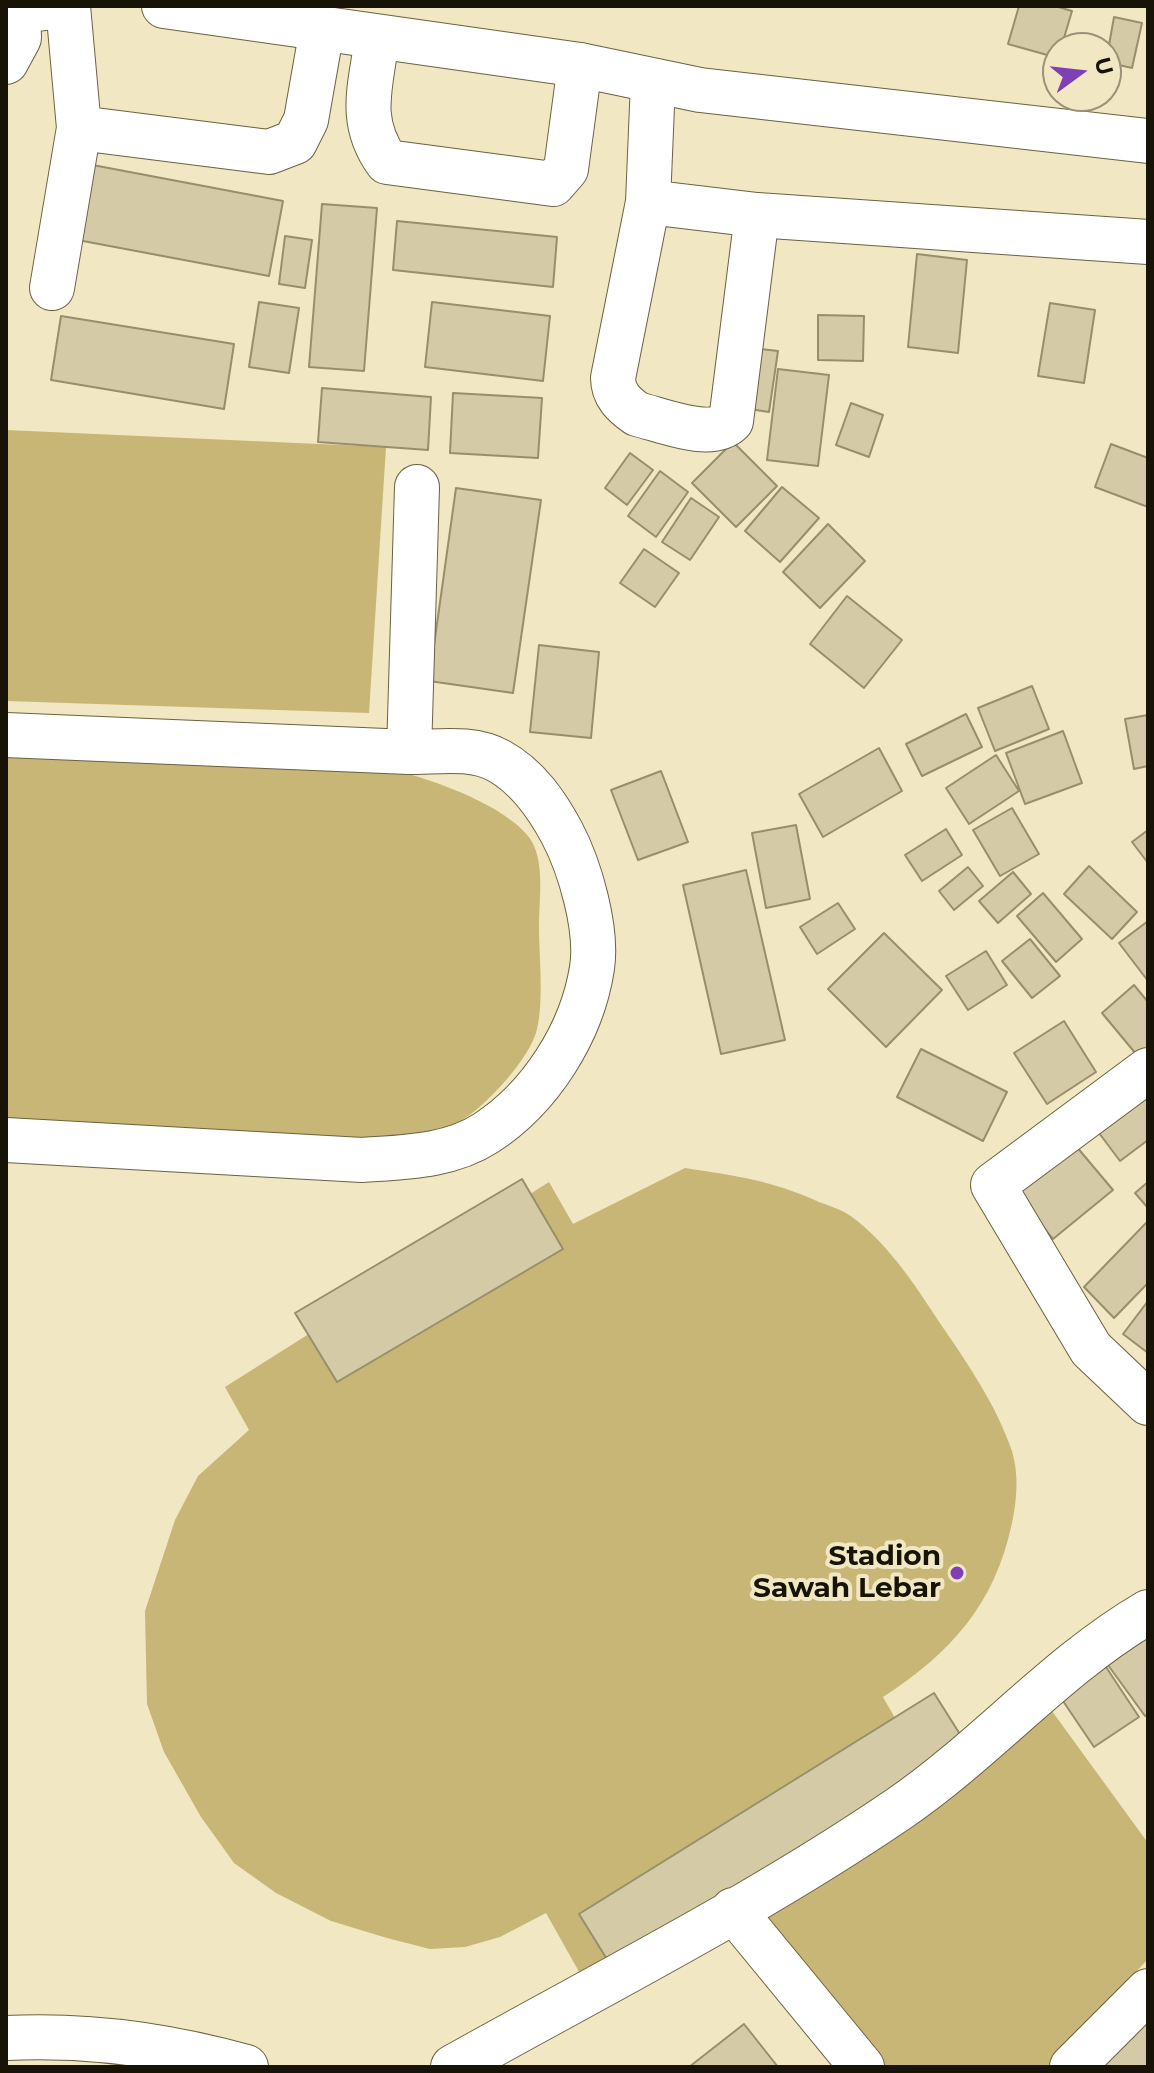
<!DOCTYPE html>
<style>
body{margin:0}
#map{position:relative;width:1154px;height:2073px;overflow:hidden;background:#f1e7c2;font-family:Montserrat,sans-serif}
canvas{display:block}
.frame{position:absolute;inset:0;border:8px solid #171306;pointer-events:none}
.north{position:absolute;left:1042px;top:32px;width:80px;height:80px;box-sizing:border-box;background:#f1e7c2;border:2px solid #9a9277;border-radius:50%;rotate:75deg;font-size:22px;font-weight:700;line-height:32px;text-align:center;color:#171306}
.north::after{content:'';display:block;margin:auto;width:28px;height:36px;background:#7f40b5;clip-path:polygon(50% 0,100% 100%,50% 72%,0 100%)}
</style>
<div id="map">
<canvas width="1154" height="2073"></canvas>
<div class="frame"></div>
<div class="north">U</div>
</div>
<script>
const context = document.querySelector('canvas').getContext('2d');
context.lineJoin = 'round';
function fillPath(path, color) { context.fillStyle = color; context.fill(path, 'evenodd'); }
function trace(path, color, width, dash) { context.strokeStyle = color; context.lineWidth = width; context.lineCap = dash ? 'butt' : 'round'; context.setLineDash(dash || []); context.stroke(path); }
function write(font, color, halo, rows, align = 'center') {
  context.font = font + ' Montserrat,sans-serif'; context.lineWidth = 8; context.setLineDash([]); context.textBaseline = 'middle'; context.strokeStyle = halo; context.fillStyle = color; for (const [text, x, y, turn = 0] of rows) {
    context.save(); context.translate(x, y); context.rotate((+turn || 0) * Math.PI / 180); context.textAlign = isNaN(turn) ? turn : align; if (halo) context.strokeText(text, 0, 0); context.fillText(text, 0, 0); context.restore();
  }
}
fillPath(new Path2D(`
 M6,430L386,447L369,713L6,701Z
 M6,746L405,773C441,783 504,806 528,836C546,858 539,900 539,926C539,956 544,1001 537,1029C531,1057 486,1107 460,1121C435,1134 399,1136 371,1140L6,1119Z
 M685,1168C736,1176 771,1180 819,1202C830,1206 843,1210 852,1217C891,1246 918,1290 944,1329C970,1367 997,1407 1012,1451C1019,1475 1017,1499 1012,1523C995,1604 951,1653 883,1697L923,1767L582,1977L546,1913L500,1937L465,1947L430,1949L387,1938L331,1921L276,1893L234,1863L201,1817L164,1752L147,1704L145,1611L175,1520L198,1476L249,1430L225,1387L549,1182L573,1224Z
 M1049,1707L1148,1843V1959L1047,2067H879L761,1913Z`), '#c7b675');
const building = new Path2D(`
 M1019,6H1055L1072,11L1058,58L1008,44Z
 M1114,17L1142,23L1132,68L1106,62Z
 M82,163L283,201L269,276L67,238Z
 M322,204L377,208L364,371L309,367Z
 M397,221L557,237L553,287L393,270Z
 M285,236L312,240L305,288L279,284Z
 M917,254L967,260L958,353L908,347Z
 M259,302L299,308L289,373L249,367Z
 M432,302L550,316L543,381L425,367Z
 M1050,303L1095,310L1084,383L1038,376Z
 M818,315L864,316L863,361L818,360Z
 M61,316L234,344L224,409L51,380Z
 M752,348L778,351L769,412L743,408Z
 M778,369L829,375L818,466L767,460Z
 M322,388L431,397L428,450L318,442Z
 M453,393L542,398L538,458L450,453Z
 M851,403L883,415L869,457L836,445Z
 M733,442L777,486L736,527L692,483Z
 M1111,444L1148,458V507L1095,487Z
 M630,453L653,470L627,505L605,488Z
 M660,471L688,492L656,537L628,516Z
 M782,487L819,518L780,562L745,531Z
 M456,488L541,500L513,693L429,681Z
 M691,498L719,517L690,560L662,542Z
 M828,524L865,561L820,608L783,572Z
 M644,549L679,573L655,607L620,583Z
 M847,596L902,640L864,688L810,644Z
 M539,645L599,652L591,738L530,732Z
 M1032,686L1049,729L995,751L978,708Z
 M966,714L982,747L922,776L906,744Z
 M1148,715V766L1134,769L1125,719Z
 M1063,731L1082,783L1025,804L1006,753Z
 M879,748L902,791L823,837L799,794Z
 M996,755L1019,791L969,824L946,788Z
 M661,771L688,842L638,860L611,790Z
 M1012,808L1039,854L1000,876L973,830Z
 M796,825L810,899L766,908L752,833Z
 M946,829L962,855L922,881L905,855Z
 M1148,830V863L1132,842Z
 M1089,866L1137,912L1112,939L1064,894Z
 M968,867L983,886L954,910L939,891Z
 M746,870L785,1040L721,1054L683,885Z
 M1013,872L1031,894L998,923L979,901Z
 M1043,893L1082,939L1056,962L1017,916Z
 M838,903L855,929L817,954L800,927Z
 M1148,921V981L1119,943Z
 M884,933L942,990L886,1047L828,989Z
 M1030,939L1060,976L1032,998L1002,961Z
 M986,951L1007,985L968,1010L946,976Z
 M1134,985L1148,1002V1053L1141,1060L1102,1013Z
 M1064,1021L1096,1072L1047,1104L1014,1053Z
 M921,1049L1007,1092L983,1141L897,1097Z
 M1148,1089V1140L1120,1161L1096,1129Z
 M1076,1146L1113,1190L1053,1239L1017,1194Z
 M522,1179L563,1249L337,1382L295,1313Z
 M1148,1182V1208L1135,1193Z
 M1148,1221V1283L1114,1318L1084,1287Z
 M1148,1301V1353L1123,1334Z
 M1148,1636V1714L1145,1716L1108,1665Z
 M1106,1667L1139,1717L1094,1747L1061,1698Z
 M934,1693L968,1747L613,1969L579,1914Z
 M1140,2017L1148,2023V2067H1102Z
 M744,2024L778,2067H689Z`);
fillPath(building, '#d4cba6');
trace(building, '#978e6c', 2);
const minor = new Path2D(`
 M68,6L79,128
 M377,38C371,86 357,120 387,162L553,184L566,169L580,65
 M653,82L648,202L613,378C613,395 624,405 637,414C662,420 711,441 731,421L757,215
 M648,202L757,215L1148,242
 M52,288L79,128L269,152L295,142L306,120L322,29
 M6,735L409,752C439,752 472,746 499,761C528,777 547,805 562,833C580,867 598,929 592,968C582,1033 540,1098 486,1133C449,1157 404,1157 362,1160L6,1140
 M409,752L417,487
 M1148,1070L993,1185L1091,1349L1148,1403
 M733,1910L862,2067
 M6,2038C87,2034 168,2045 246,2067
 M453,2067C603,1983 758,1905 900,1808C987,1748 1057,1665 1148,1612
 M1072,2067L1148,1991`);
const major = new Path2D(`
 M164,6L580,65L700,90L1148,141
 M19,11L64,6
 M6,62L19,38L18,6`);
trace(minor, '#6a6241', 46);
trace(major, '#6a6241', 46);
trace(minor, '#fff', 44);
trace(major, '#fff', 44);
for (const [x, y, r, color] of [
 [957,1573,8,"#7f40b5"]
]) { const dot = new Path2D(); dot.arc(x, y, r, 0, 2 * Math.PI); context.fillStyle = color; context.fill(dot); trace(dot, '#f1e7c2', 3); }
write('bold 28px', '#171306', '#f1e7c2', [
 ["Stadion",941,1557],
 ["Sawah Lebar",941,1589]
], 'right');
</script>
